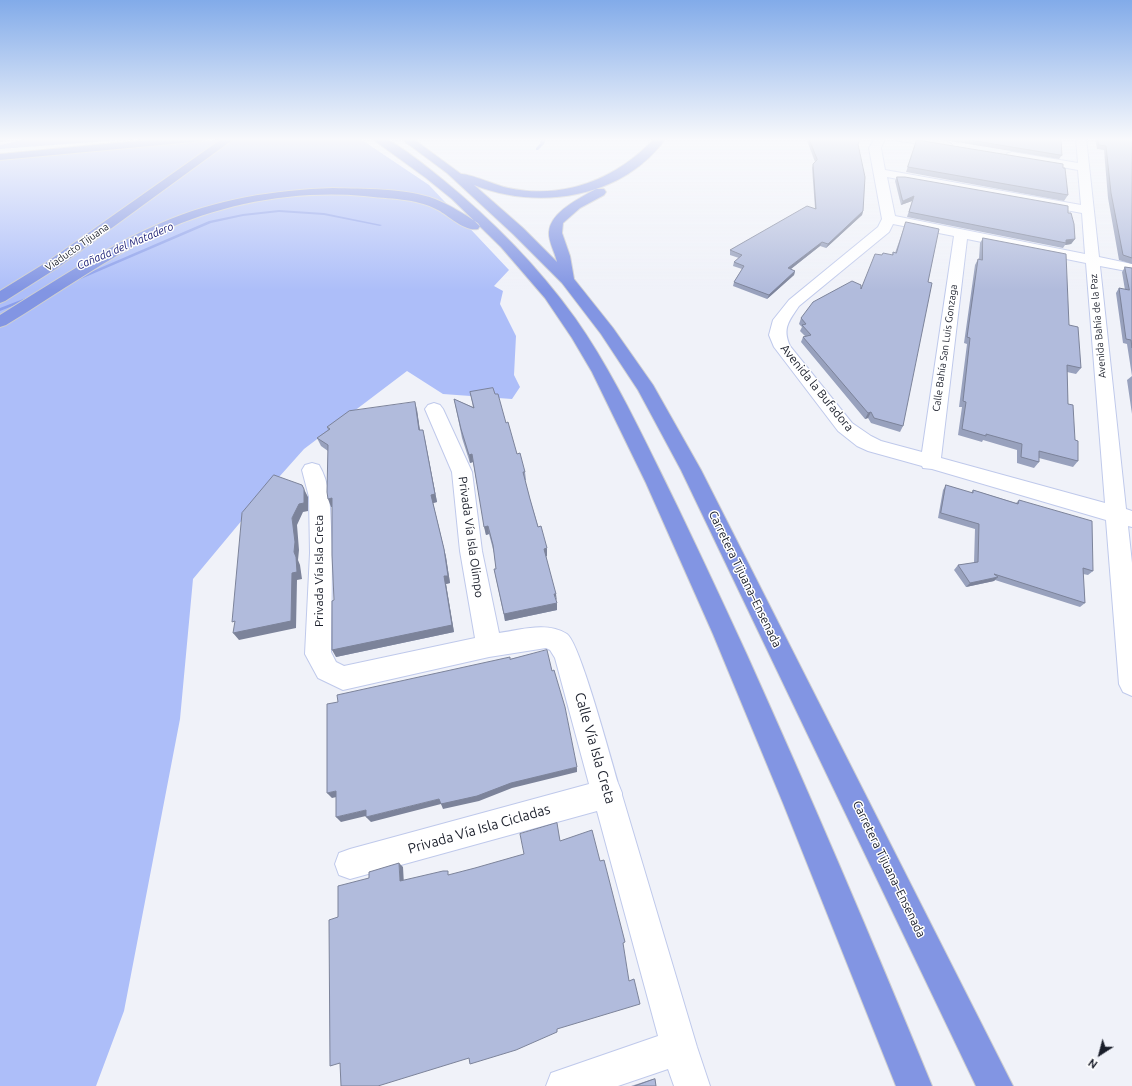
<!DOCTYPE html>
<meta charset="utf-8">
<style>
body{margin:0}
#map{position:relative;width:1132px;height:1086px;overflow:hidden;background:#f0f2f9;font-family:Ubuntu,sans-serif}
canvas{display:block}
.north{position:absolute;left:1080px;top:1034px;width:40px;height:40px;-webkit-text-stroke:3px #fff;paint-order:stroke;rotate:216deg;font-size:11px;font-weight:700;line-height:16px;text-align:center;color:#1a1e2a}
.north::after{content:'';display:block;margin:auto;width:14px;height:18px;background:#1a1e2a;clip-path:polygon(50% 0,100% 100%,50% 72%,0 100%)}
</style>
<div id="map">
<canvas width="1132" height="1086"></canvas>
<div class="north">N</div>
</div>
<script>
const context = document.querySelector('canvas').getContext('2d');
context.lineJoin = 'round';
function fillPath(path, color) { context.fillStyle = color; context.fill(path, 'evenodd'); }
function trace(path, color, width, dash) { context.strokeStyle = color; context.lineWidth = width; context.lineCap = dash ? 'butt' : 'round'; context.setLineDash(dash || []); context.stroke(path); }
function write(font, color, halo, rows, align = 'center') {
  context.font = font + ' Ubuntu,sans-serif'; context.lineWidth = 3; context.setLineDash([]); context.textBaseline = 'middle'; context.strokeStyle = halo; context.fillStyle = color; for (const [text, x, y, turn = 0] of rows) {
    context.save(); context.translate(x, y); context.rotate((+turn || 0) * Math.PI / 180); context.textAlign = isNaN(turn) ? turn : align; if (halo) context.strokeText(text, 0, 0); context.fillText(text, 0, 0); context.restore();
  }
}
fillPath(new Path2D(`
 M31,138H146L0,149V145Z
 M236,138H359L429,185L509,270L494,286L503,291L500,304L516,336L514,375L520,387L512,399L443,394L407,371L304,449L263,495L193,579L180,719L124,1011L96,1086H0V160Z`), '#adbef9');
fillPath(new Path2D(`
 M540,138H544L545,140L544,144L538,150H536V148L540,144L541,140Z
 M279,210L324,213L382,225L380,226L324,215L279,212L243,216L211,223L76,281L72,280L209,221L243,214Z
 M31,296L35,297L0,311V308Z`), '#8a9eeb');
const minor = new Path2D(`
 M875,138H885L881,148L885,170L1081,205L1078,170L1012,158L1008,157L1006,155L1008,153L1012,152L1078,163L1076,138H1086L1099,257L1132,264V272L1100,266L1126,509L1132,511V527L1128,526L1132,563V696L1123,692L1119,684L1106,520L932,469L923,468L922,466L868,451L857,446L838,431L774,347L769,335L773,320L789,300L878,227L882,219L869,148ZM887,177L1082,213L1085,254L895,216ZM893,224L954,236L922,452L881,441L871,436L852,423L790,346C782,328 789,321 799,306L889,232ZM967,239L1086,263L1105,503L941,458Z
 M895,138C906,138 944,136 952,145L946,148L900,141L896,140Z
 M434,403L440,405L443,409L472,472L482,551L499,633C520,630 547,621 567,634C580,643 611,760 618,783L622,793V795L697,1047L710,1086H674L668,1069L618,1086H546L551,1073L658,1036L597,811L350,879L339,875L335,864L339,853L350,849L589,784L555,658L550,650L546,648L489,657L343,690L318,678L305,654L310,553L309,497L302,470L305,465L312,463L319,465C330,483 330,506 331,527C333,569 331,611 331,652L336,662L344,666L475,638L460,551L452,472L425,409L428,405Z`);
const highway = new Path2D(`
 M0,138H7L6,140L0,141Z
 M169,138H208L203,141L0,160V154Z
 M223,138H235L57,268L5,301L0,303V291L47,262Z
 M371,138C374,138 378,137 382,138C394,140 431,170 442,179C492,220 537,265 575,318C606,362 631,412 655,461C687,525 717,590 747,655C811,797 873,942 932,1086H896L783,803L713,634L646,483L592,372L572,338L545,298L501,247L452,199L426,178Z
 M400,138H412L461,174C468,173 498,186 508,188C564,200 617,179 655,138H666C624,198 539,211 474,185L523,228L557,262C555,252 548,241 549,232C550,212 580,198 596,189H604L606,192L604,195L580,208L563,223L562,233L570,256L574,279L613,328L653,385L701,470L1013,1086H976L681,470L638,390L601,334L562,283L513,234L447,173Z
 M333,188C363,189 407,188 435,199C450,205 464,214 478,223L480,226L478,229C465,232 449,216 438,210C416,198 389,199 364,196C296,190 223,203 161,232C107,258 57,294 6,325L0,327V315C52,283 105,247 161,223C216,199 274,190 333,188Z`);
trace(minor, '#bfc9eb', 2);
trace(highway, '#cdced0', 2);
fillPath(minor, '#fff');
fillPath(highway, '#8295e3');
fillPath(new Path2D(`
 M806,138H861L858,144L863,211L862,215L826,248L820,246L791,269L795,271L794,275L767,299L733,286L734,282L742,269L733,266L734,262L739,258L730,255V250L815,208L812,168L813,164L815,162Z
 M932,138H1061L1062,155L1059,159Z
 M1095,138H1126L1132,139V264L1119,260L1108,198L1104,150L1097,149Z
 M915,145L1063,168L1068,195L1064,201L906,172Z
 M897,177L1068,213L1075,239L1071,244L1065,245L1063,248L907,217L912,201L901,205L895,181Z
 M906,222L928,282L903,426L900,432L871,423L868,418L865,419L801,342L803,337L805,336L800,331L802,327L799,324L801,318L861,289L882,255H892L893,252L895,253Z
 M983,238L1069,325L1081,368L1076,374L1067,372L1068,404L1075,440L1078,461L1073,467L1039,458V462L1034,468L1017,463V450L983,440L982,442L958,435L962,407H959L967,344L964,343L975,265L978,259H979L980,243Z
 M1125,267L1132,268V376L1127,344L1123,343L1116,293L1119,288L1125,290L1122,272Z
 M1132,376V414L1127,380Z
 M470,392L506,423L517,454L525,472L526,480H525L530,499L547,556H546L556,601L557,610L505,621L494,569H496L494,553L489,534L486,535L473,462L470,463L462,438L454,399L473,407Z
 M417,410L420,430L425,439L437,502L433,503L446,557L450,583L446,584L454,632L336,657L332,507H331L328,451L321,446L317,438L328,430L327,427Z
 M946,485L971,493L973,490L1016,503L1019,500L1093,571L1088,575L1083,574L1085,603L1080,607L995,580L994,581L966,587L954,570L958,565L974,563L975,529L938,518L943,490Z
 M653,1079H655L656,1086H631Z`), '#98a1bd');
fillPath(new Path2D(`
 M914,196L912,201L901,205L903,201Z
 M863,211L862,215L826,248L828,244Z
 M1075,239L1071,244L1065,245L1066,243V240Z
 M822,242L820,246L787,272L788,268Z
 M795,271L794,275L767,299L769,295Z
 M415,402L417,410L421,439L419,430Z
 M871,412L868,418L865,419L868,413Z
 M423,430L437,502L433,503L446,557L450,583L446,584L454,632L336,657L332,650L431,495Z
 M472,454L473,462L470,463L469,455Z
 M302,485L308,497V511L303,512L297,525L299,550L298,560L300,565L302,579L297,580L296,628L239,640L233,633L292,573L294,552L292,518Z
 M332,498L336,506L331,507L328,499Z
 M488,526L489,534L486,535L484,527Z
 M547,548V556L545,557L544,549Z
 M998,577L994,581L966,587L970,583Z
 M554,594H556L557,601Z
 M557,603V610L505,621L504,614Z
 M577,767V772L512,788L479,801L443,809L441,804L371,822L366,817L439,799Z
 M336,791L341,796L332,798L327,793Z
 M366,810L370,815L341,822L336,817Z
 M399,863L403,867L404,885L400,881Z`), '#7c839a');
const building = new Path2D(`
 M809,138H861L858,144L865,177L863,211L828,244L822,242L788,268L795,271L769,295L734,282L744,266L734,262L742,255L730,250L807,206L816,209L813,164L817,160Z
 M958,138H1061L1062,155Z
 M1098,138H1126L1132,139V258L1123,255L1111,193L1106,146L1099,145Z
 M917,140L1063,164V168H1065L1068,195L908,167Z
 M897,177H905L1068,206V213H1071L1074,224L1075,239L1066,240V243L909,212L914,196L903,201Z
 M906,222L939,229L928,282L932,283L903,426L874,418L871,412L868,413L803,337L811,335L802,325L806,324L801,318L813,302L852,281L861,285V289L875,254L882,255L883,253L893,255V252L896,253Z
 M983,238L1066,254L1069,325L1078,327L1081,368L1067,365L1068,404L1073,405L1075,440L1078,441V461L1039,451V462L1021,457L1022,444L986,434V436L962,429L966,402L963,401L970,338L967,337L978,259L982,260Z
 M1125,267L1132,268V348L1131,340L1126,339L1119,288L1129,290Z
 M493,388L495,394H498L506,423L508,422L517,454L520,453L525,472H523L530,499L538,527L541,526L547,548L544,549L556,594H554L557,603L504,614L494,569H496L493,545L488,526L484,527L472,454L469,455L461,429L454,399L474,408L470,392Z
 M415,402L419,430H423L435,494L431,495L444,549L448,576H444L452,625L332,650V601L334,600L332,555V498L328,499L327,492L328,445L317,438L330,429L327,427L349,411Z
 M274,475L302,485L304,489V503L299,504L292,518L295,542L294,552L296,557L297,572L292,573L291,621L233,633L235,621L232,622L242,513Z
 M946,485L973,493V490L1018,504L1019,500L1092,521L1093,571L1083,568L1085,603L994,574L998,577L970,583L958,565L978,562L979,524L941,513Z
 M547,650L552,671L554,670L565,707L577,767L511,783L477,796L441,804L439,799L366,817V810L336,817V791L327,793V704L338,702L337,695L510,657V659Z
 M557,823L560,841L592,830L600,861L604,860L625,942L623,943L629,981L634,979L640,1004L557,1029V1032L516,1050L470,1064L469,1058L378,1086H341L340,1063L330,1066L329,920L338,917V886L369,878V872L399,863L400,881L443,871H448V875L475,868L524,854L520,834Z
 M655,1079L656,1086H635Z`);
fillPath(building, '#b1bbdc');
trace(building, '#7c839a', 1);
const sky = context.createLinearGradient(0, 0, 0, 290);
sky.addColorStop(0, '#82abe9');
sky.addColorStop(0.48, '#f8f9fc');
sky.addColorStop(1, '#f8f9fc00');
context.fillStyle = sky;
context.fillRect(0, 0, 1132, 290);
write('10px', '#1a1e2a', '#fff', [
 ["Viaducto Tijuana",77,247,-35],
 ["Avenida Bahía de la Paz",1098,326,-95],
 ["Calle Bahía San Luis Gonzaga",945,348,-82]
]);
write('italic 11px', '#1b1e76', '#fff', [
 ["Cañada del Matadero",125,246,-23]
]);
write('12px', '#1a1e2a', '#fff', [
 ["Avenida la Bufadora",817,388,51],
 ["Privada Vía Isla Olimpo",471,537,82],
 ["Privada Vía Isla Creta",319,571,-90],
 ["Carretera Tijuana–Ensenada",745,579,64],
 ["Carretera Tijuana–Ensenada",889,869,64]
]);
write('14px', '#1a1e2a', '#fff', [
 ["Calle Vía Isla Creta",595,748,74],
 ["Privada Vía Isla Cicladas",479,829,-16]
]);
</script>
